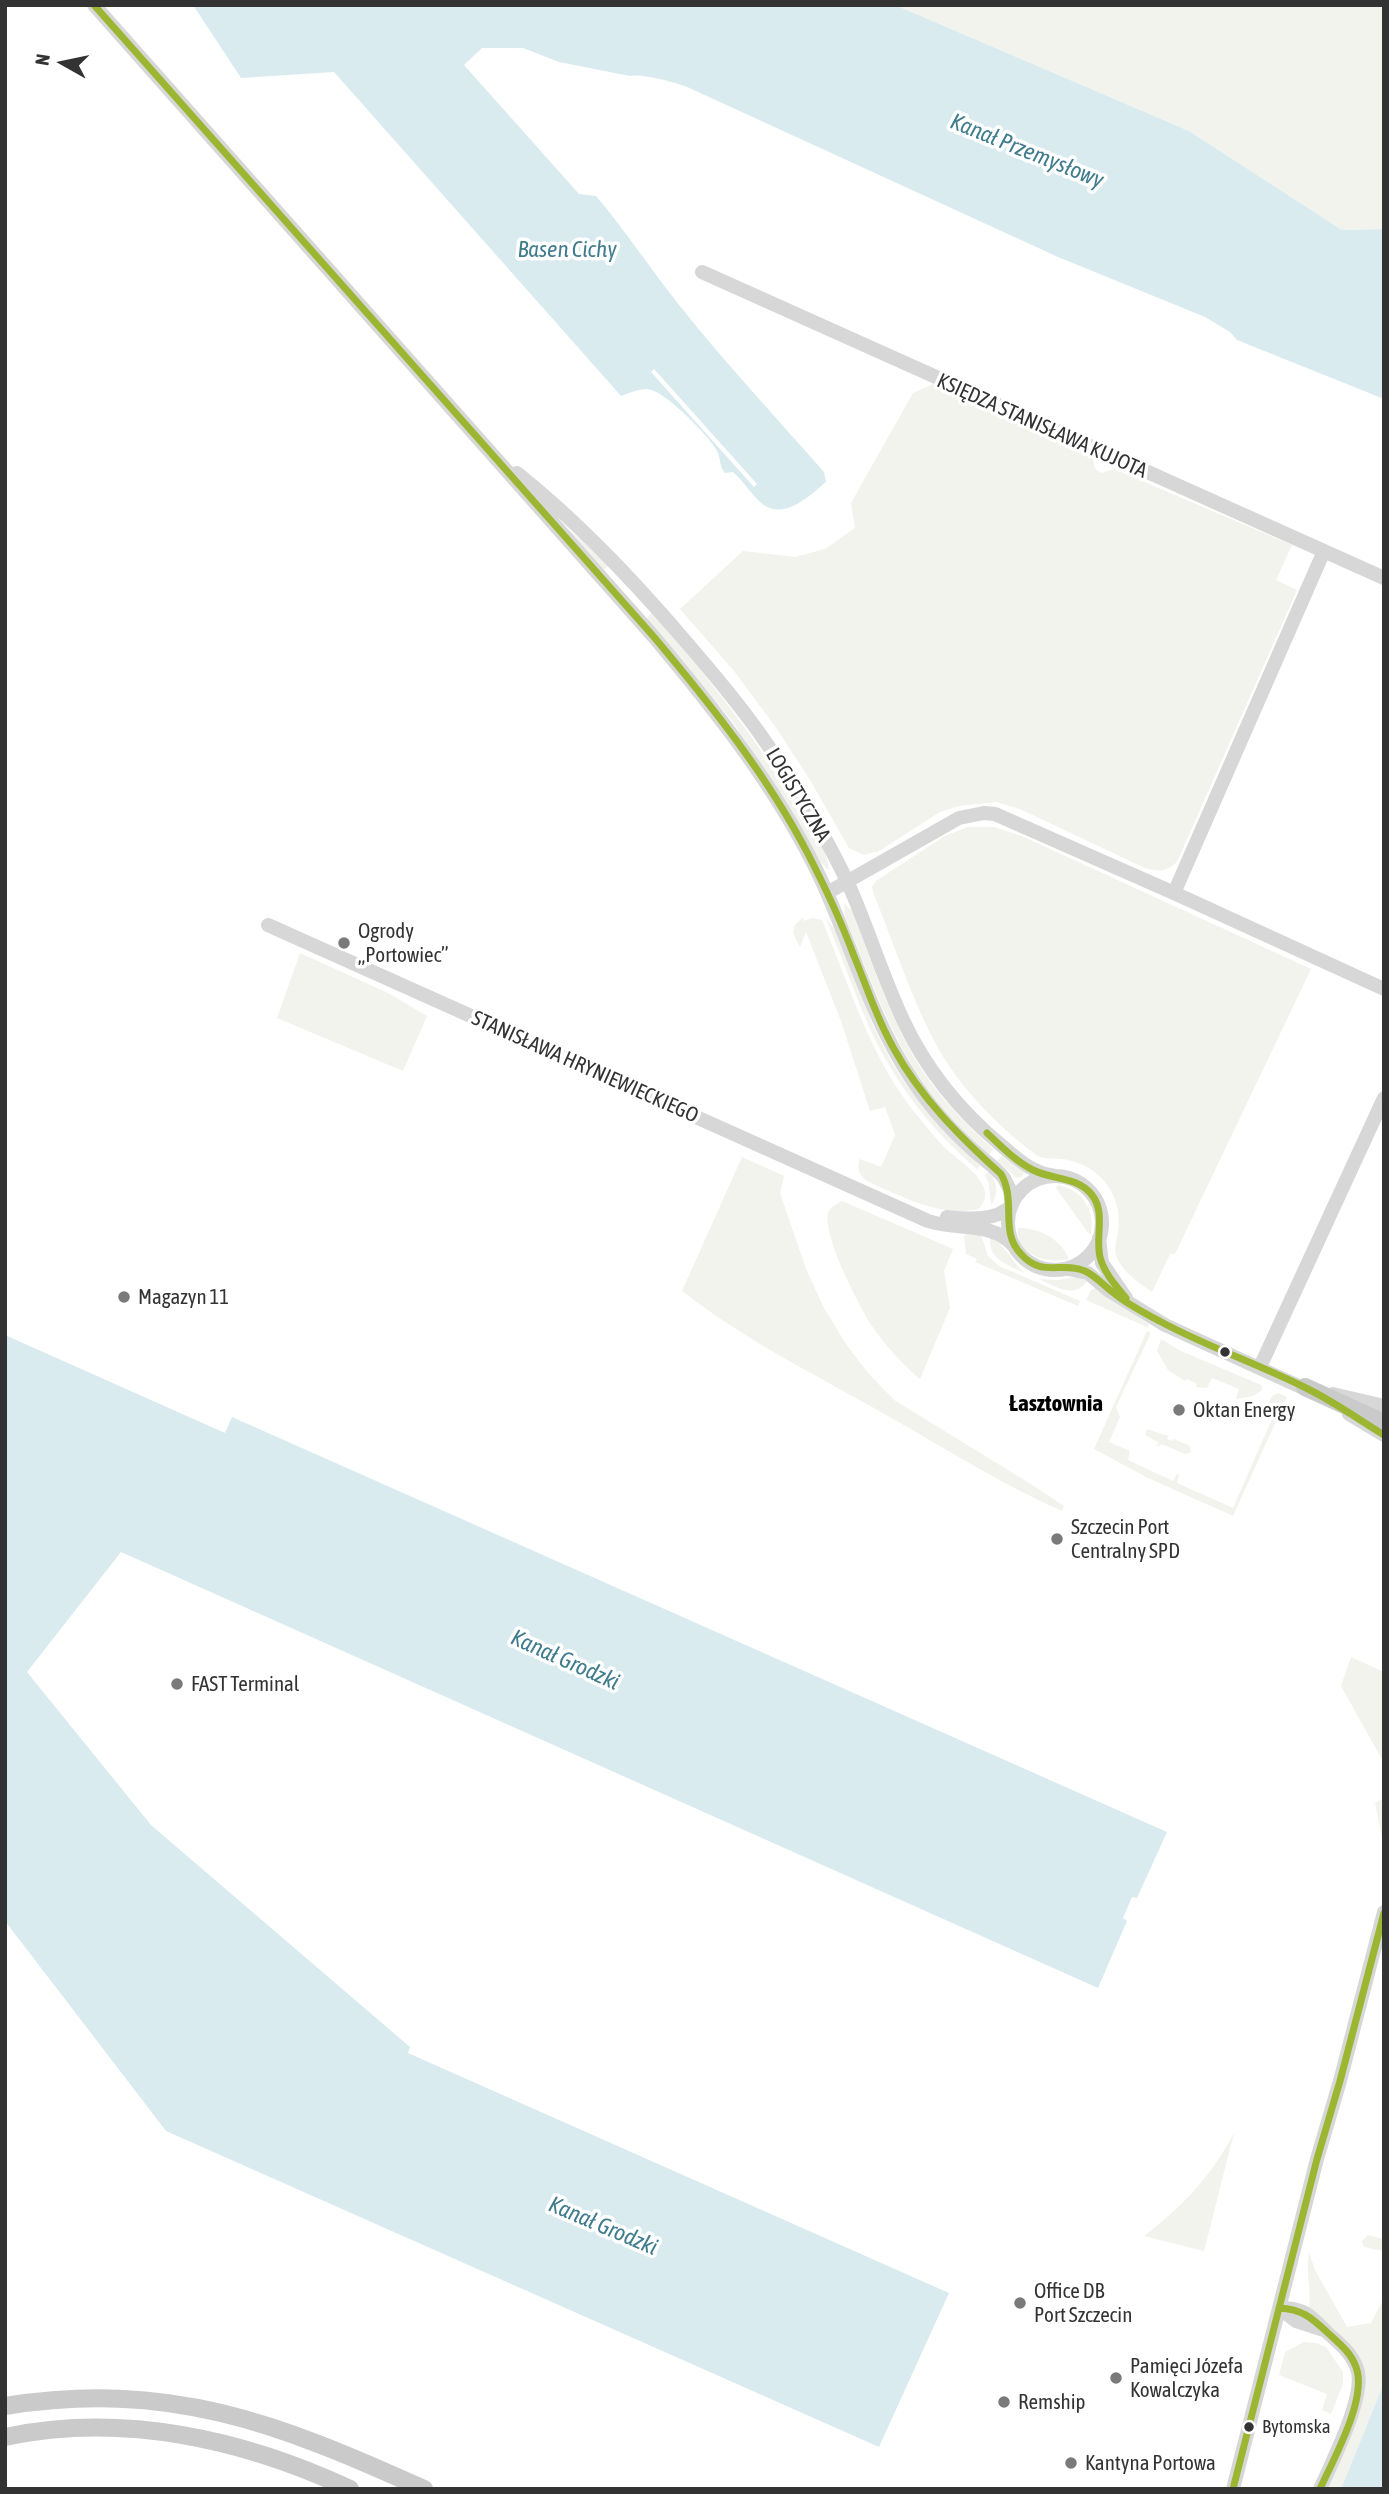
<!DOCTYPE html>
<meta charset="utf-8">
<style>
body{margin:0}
#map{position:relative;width:1389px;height:2494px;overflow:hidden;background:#fff;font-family:"Asap Condensed",sans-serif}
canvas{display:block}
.frame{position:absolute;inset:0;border:7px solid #333;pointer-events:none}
.north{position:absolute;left:28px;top:28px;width:70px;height:70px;-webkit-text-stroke:5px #fff;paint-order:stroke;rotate:279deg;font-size:19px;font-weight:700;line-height:28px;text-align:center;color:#333}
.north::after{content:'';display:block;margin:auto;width:24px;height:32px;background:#333;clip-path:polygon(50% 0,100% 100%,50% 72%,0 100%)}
</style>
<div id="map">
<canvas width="1389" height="2494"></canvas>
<div class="frame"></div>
<div class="north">N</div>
</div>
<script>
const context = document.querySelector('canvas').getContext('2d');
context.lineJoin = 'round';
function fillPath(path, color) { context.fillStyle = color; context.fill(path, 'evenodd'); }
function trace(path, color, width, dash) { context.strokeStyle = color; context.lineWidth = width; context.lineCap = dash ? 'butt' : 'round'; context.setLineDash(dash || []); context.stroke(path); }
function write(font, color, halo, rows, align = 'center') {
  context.font = font + ' "Asap Condensed",sans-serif'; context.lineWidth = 7; context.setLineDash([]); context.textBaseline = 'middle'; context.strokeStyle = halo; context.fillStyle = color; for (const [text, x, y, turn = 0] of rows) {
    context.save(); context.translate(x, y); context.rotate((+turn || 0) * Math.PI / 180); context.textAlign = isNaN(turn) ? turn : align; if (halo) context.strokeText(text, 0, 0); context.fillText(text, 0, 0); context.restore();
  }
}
fillPath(new Path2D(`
 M895,5H1384V229L1342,230L1189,131Z
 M933,384L1092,456L1095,469L1102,473L1114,469L1292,545L1276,580L1297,590L1177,862C1166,872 1159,872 1145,868L1020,809L996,802L959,806L940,812L879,851L864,855L849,848L810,780L777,729L734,671L680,609L743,551L795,557L825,549L855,528L851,503L913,393Z
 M566,527L609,565L603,571Z
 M652,612C708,678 761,743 805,819C814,834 829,853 829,871L816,857L780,793L732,721L646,619Z
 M967,827H995L1024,837L1311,969L1175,1254H1170L1152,1292C1139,1283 1124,1273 1117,1258C1113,1249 1117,1241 1118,1232C1122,1208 1112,1184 1092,1170C1084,1165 1072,1160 1062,1159C1052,1158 1045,1160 1036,1155C993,1122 954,1082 930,1033C908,988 892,939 873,892L872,887L876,881L943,837Z
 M844,903L853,912C875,970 894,1032 931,1083C949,1107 971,1129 993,1149L989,1155C911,1094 881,1006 845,917Z
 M803,917L804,921L812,918L822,920C851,989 871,1062 921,1120C928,1129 936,1139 945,1148C960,1162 1001,1186 979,1209C942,1218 900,1196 867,1181C859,1175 856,1168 860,1159L881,1167L895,1135L885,1107L870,1111L841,1021L806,932L800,947L793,933L795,925Z
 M826,919L836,930C849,961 859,994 873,1025C898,1081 935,1127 980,1166L977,1169C930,1129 893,1081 868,1024C853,990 841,954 826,919Z
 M300,953L388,993L427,1016L403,1071L277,1018Z
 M1002,1156L1024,1173L1022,1177L1017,1178L997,1161Z
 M742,1157L784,1176L780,1193L806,1269L824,1308L846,1344L868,1373L894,1400L1034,1486L1064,1506L1062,1511C1001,1484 946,1449 888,1416C818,1376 746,1341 682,1291Z
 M988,1172C998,1181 999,1194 991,1205L989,1184L985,1175Z
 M1058,1185C1083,1190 1095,1210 1091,1234H1089L1056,1188Z
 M842,1201L953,1249L944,1271L950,1308L920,1379C902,1364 885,1345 872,1326C860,1308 819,1229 829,1211C832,1206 837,1204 842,1201Z
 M1018,1228C1040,1228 1061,1239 1069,1259C1047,1265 1015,1254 1018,1228Z
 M968,1232H980L988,1256L999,1266L1080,1301L1078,1306L975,1262L977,1259L966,1254L964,1236Z
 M990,1235C1003,1245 1013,1261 1024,1273C1005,1263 988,1260 990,1235Z
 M1078,1277L1088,1280C1074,1300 1057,1287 1039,1279L1058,1280Z
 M1097,1287L1148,1324L1149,1328L1086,1300L1091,1290Z
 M1147,1331L1150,1332V1335L1116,1407L1120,1417L1109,1442L1130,1451L1128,1460L1173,1481L1177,1474H1179L1177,1483L1233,1508L1276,1410L1268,1405L1272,1396L1278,1393L1287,1397L1233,1516L1146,1477L1094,1449Z
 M1161,1339L1181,1351L1261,1385L1262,1390L1253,1396L1236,1399L1239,1389L1212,1378L1207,1388L1196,1387L1197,1384L1187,1379L1185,1381L1168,1370L1157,1351Z
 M1147,1429L1168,1436L1167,1439L1172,1441L1174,1439L1190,1446L1191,1452L1185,1454L1162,1444L1157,1447L1158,1442L1145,1435Z
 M1351,1657L1384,1672V1763L1341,1686Z
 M1384,1798V1848L1375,1803Z
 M1234,2133L1204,2251L1144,2236C1182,2207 1212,2175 1234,2133Z
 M1368,2235L1384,2239L1383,2251L1364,2247L1362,2241Z
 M1309,2253L1315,2270L1347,2327L1371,2323L1384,2298V2383L1341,2489H1327L1364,2394C1368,2353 1337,2331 1309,2307C1312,2289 1305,2272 1309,2253Z
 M1304,2342L1316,2343L1326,2347L1343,2372V2384L1331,2414L1322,2410L1327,2394L1279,2375L1285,2352Z`), '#f1f3ec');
fillPath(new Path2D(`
 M193,5H895L1189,131L1342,230L1384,229V399L1237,340L1230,332L1205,317L1058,257L685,86C673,82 641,73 630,76L559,62L523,48H482L464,65L579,194L596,196C626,231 651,270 680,306C725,363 776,417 824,472L826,482C808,497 782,523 759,501C750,492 743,481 733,472L725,473C719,467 721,457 716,449C707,434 664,390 647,389C638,389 629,393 621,396L334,72L241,78Z
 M5,1335L225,1433L232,1417L1167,1832L1137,1898L1132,1897L1123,1918L1127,1921L1098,1988L121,1552L27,1672L151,1825L410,2047L408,2053L949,2293L879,2447L166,2131L5,1921Z
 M1384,2383V2489H1341Z`), '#daebf0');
fillPath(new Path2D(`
 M654,369L757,484L754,487L651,372Z`), '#fff');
trace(new Path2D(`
 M94,5L654,637C715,710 774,784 817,871C850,939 869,1015 911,1078C928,1105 949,1128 973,1150C983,1159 995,1167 1004,1178L1010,1190L1012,1205
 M702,272L1384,578
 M517,473C578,522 630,577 681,636C711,671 741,706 767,744C796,787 824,833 847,881C868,927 882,976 904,1022C927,1071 961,1112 1002,1146C1019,1160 1033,1174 1056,1176
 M827,893L959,818L984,813L995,814L1174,893L1384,989
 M1174,893L1324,551
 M268,925L928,1221C957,1231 991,1221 1013,1245
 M1008 1223a47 47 0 1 1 94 0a47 47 0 1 1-94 0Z
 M947,1217C968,1219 996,1222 1012,1205
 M1099,1238L1102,1263L1126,1298
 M1068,1269L1088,1273L1108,1290L1165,1325L1314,1393
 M1260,1367L1384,1098
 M1333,1394L1384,1406
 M1349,1414L1384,1435
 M1279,2308C1307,2308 1310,2316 1329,2334C1341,2345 1354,2355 1358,2372C1364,2399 1332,2462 1320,2489
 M1279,2308L1296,2321L1324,2330
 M1233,2489L1317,2159L1340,2081L1384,1912`), '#d7d7d7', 14);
trace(new Path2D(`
 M1305,1387L1384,1423
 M5,2406C169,2380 278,2423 424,2489
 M5,2437C122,2412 243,2439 350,2489`), '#cacaca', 18);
trace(new Path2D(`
 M94,5L654,637C711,705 767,775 808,854C825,887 841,921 854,956C867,987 877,1020 894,1049C921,1098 960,1137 1001,1174C1017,1202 999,1231 1021,1254C1042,1278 1061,1261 1085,1271C1096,1276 1105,1287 1115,1294C1130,1306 1148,1315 1165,1324C1211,1348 1260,1365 1306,1388C1333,1401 1358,1419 1384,1435
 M987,1133C1001,1146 1015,1161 1033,1170C1052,1180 1077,1176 1092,1195C1106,1213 1095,1236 1100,1257C1104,1273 1116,1286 1126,1298
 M1279,2308C1303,2309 1313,2319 1329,2334C1340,2344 1351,2353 1356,2367C1368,2398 1333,2460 1320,2489
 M1233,2489L1317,2159L1340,2081L1384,1913`), '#9cb631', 7);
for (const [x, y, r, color] of [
 [344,943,7,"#7a7a7a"],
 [124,1297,7,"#7a7a7a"],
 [1225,1352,6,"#333"],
 [1179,1410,7,"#7a7a7a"],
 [1057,1539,7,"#7a7a7a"],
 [177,1684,7,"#7a7a7a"],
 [1020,2303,7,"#7a7a7a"],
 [1116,2378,7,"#7a7a7a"],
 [1004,2402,7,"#7a7a7a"],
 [1249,2427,6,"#333"],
 [1071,2463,7,"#7a7a7a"]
]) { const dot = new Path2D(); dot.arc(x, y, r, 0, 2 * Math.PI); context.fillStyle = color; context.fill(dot); trace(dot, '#fff', 2.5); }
write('19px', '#333', '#fff', [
 ["Bytomska",1262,2427]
], 'left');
write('21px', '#333', '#fff', [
 ["KSIĘDZA STANISŁAWA KUJOTA",1042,426,24],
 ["LOGISTYCZNA",798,795,59],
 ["STANISŁAWA HRYNIEWIECKIEGO",585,1067,24]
]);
write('21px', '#333', '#fff', [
 ["Ogrody",358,931],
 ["„Portowiec”",358,955],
 ["Magazyn 11",138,1297],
 ["Oktan Energy",1193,1410],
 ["Szczecin Port",1071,1527],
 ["Centralny SPD",1071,1551],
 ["FAST Terminal",191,1684],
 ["Office DB",1034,2291],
 ["Port Szczecin",1034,2315],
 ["Pamięci Józefa",1130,2366],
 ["Kowalczyka",1130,2390],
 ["Remship",1018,2402],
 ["Kantyna Portowa",1085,2463]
], 'left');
write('italic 23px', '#407c8d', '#fff', [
 ["Kanał Przemysłowy",1027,151,22],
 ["Basen Cichy",567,250],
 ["Kanał Grodzki",565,1660,24],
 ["Kanał Grodzki",603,2226,23]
]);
write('bold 23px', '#000', '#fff', [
 ["Łasztownia",1056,1404]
]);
</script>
